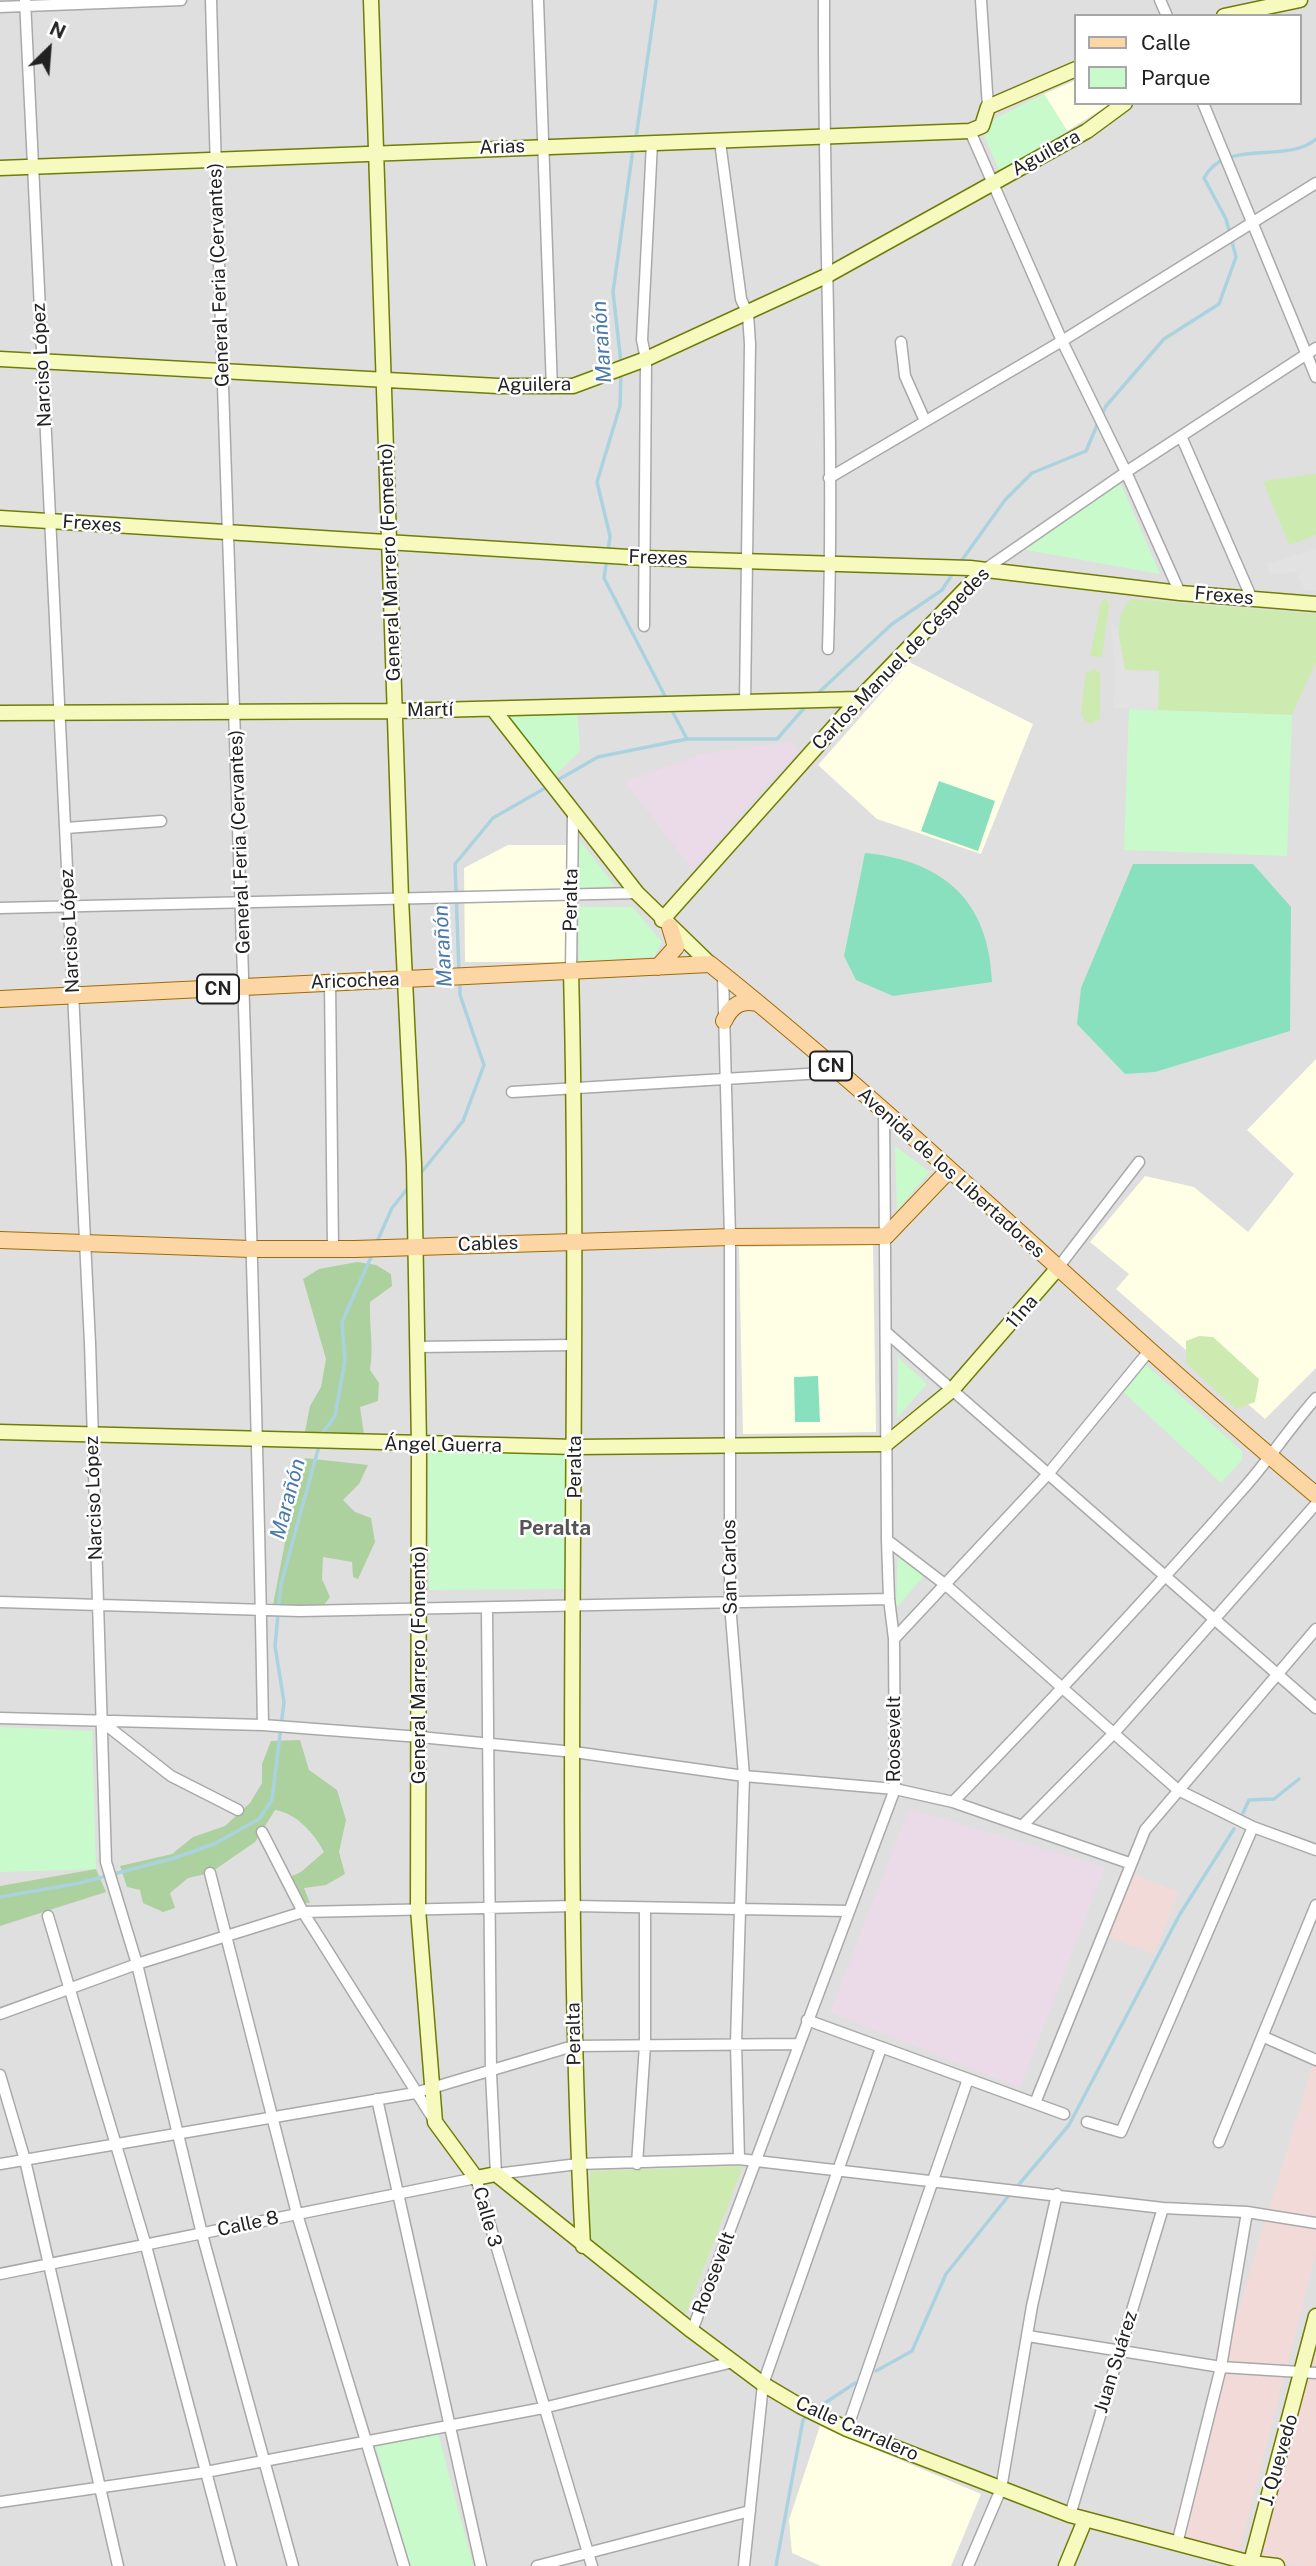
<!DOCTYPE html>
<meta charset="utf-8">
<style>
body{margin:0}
#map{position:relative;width:1316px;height:2566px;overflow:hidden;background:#f2efe9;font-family:"Public Sans",sans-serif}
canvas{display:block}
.legend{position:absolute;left:1074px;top:14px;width:228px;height:91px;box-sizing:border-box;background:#fff;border:2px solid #a7a7a7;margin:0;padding:9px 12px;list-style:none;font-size:21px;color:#222}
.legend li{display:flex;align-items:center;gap:14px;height:35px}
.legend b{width:35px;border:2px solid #a7a7a7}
.north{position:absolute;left:14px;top:14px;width:70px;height:70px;-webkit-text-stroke:5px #fff;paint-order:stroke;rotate:25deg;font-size:19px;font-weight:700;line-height:28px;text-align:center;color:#222}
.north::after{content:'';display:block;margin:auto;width:24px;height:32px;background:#222;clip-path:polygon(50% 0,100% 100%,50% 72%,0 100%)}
</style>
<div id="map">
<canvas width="1316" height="2566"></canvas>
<ul class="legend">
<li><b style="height:9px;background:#fcd6a4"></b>Calle</li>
<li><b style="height:19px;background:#c8facc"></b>Parque</li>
</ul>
<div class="north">N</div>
</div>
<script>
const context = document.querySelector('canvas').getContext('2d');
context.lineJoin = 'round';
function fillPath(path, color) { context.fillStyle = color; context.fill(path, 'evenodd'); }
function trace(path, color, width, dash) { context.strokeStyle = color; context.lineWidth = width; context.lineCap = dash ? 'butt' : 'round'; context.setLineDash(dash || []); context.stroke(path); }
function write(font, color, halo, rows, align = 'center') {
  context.font = font + ' "Public Sans",sans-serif'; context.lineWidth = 5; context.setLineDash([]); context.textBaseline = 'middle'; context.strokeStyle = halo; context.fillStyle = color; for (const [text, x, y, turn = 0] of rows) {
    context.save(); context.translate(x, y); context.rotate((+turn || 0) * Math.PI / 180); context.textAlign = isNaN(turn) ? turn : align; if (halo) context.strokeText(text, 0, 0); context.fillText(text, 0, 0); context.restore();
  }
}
fillPath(new Path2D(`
 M0,0H1316V2566H0ZM1076,16H1300V103H1076Z`), '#e0dfdf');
fillPath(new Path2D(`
 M1130,1873L1179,1892L1154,1954L1107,1936Z
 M1316,2054V2253L1239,2553L1170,2536Z
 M1316,2319V2566H1300L1252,2555Z`), '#f2dad9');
fillPath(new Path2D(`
 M793,742L799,752L772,777L693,870L625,782L702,754Z
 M909,1809L1105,1867L1020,2088L830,2012Z`), '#ebdbe8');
fillPath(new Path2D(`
 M1076,80V103H1112L1067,131L1044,94Z
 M909,662L1033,724L981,854L877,819L818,765Z
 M508,845H566L567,962H465L464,868Z
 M1316,1059V1368L1265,1419L1116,1289L1129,1274L1090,1242L1145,1176L1194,1187L1248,1232L1294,1174L1247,1130Z
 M873,1245L876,1432L743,1434L739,1247Z
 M820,2426L981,2494L951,2566H821L792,2553L789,2520Z`), '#ffffe5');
fillPath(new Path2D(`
 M1316,474V535L1289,545L1263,481Z
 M1106,598L1109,605L1102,657L1090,656L1101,602Z
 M1131,599L1316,614V662L1292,715L1158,710L1159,671L1125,670C1121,646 1111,618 1131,599Z
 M1094,669L1100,673V718L1091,724L1084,720L1081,712L1086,673Z
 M1199,1336L1213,1337L1259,1379L1255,1402L1236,1409L1186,1363V1341Z
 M743,2166L686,2314L588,2239L590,2171Z`), '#cdebb0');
fillPath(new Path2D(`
 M357,1262L376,1265L391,1274L392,1286L370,1302C369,1325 374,1347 370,1370L379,1383L378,1401L360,1407L364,1435L304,1437L310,1406L321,1387L326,1359L303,1279L319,1269Z
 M305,1458L368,1465L359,1484L343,1500L355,1512L371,1518L375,1542L358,1579L353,1577L352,1562L323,1557L322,1579L330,1597L324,1605H273L295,1490Z
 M300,1740L309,1770L337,1790L346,1820L339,1852L345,1874L326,1885L304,1888L310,1903L292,1902L281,1881L301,1872L324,1852C314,1833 296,1813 275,1810L255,1842L210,1873L188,1878L170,1893L175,1908L163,1912L143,1903L140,1890L127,1887L120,1866L172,1854L193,1837L225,1826L250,1803L262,1783V1764L271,1741Z
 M96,1869L106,1892L0,1926V1886Z`), '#add19e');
fillPath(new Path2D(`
 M1044,94L1067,131L1000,172L984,135L996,118Z
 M1120,482L1160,574L1021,549Z
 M577,708L580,751L554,776L506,714Z
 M1129,709L1292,715L1287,856L1124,850Z
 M578,838L615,886L576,888Z
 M578,907H633L662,942L654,957L579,961Z
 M895,1146L930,1172L897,1210Z
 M898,1357L927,1384L897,1418Z
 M1141,1360L1242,1451V1460L1221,1483L1117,1386Z
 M428,1450L565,1451V1589L429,1590Z
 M898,1554L924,1576L896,1608Z
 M0,1727L92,1731L96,1869L0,1872Z
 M437,2429L473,2566H410L374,2440Z`), '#c8facc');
fillPath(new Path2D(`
 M939,781L995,801L978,851L921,831Z
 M865,853C943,861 989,900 992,982L893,996L856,980L844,956Z
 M1133,864H1253L1291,907L1290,1031L1155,1072L1125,1074L1077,1024L1081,988Z
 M818,1376L820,1422H795L794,1377Z`), '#88e0be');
fillPath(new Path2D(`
 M1316,549V591L1305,590L1296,572L1271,574L1266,564Z
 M1111,622L1118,630L1125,670L1159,671L1158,710L1113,708L1115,677Z`), '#e2e2e2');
trace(new Path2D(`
 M636,138L656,0
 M621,363L613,292L633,149
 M1101,416L1106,406L1164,339L1219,304L1236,257L1226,219L1204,178C1225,137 1287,165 1316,139
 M608,551L610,536L597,482L620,406L621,371
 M607,558L604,578L667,700
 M959,564L1005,500L1032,473L1086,451L1098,423
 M816,695L892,624L942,590L953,573
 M670,707L687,739
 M556,781L598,757L687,739H777L806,706
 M459,972L455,864L493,818L547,787
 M420,1174L463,1121L484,1065L460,995V980
 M376,1244L392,1208L408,1188
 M321,1435L335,1416L345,1360L342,1322L372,1255
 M1243,1813L1249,1800L1274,1799L1299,1779
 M0,1897L80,1883L174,1858L214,1844L259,1819L272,1800L284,1702L275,1646L281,1584L319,1446
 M1016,2188L1069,2125L1180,1914L1234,1829
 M876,2371L912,2351L946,2274L1010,2194
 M816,2409L855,2383
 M776,2566L803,2420L810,2414`), '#aad3df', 3.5);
const street = new Path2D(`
 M25,0L90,1343L106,1862L137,1964L202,2234L293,2566
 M211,0C227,575 253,1150 263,1725
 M538,0L552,388
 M824,0C823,216 835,433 828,649
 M981,0L988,107
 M1160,0L1167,16
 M0,7L181,0
 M1203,103L1316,377
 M970,131L1062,341L1126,472L1180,593
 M720,142L741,299L748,314L750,344L745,702
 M901,342L905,376L925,421
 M1181,436L1252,599
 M829,478L1062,341L1316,183
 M984,570L1126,472L1316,348
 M644,626L646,359L642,340L652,143
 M66,828L161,821
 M0,908L637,893
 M571,971L573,814
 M723,975L730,1237V1604L744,1776L736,2043L739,2159
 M330,982L333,1249
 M512,1092L839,1072
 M1057,1269L1139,1162
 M887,1333L1316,1708
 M416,1347L574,1345
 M887,1540L947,1586L1178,1790L1253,1827L1316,1850
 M0,1602L300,1611L889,1599
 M487,1609L491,2073L496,2174L578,2164L739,2159L1163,2208L1247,2212L1316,2223
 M894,1639L1048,1474L1149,1351
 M0,1718L263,1725L420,1737L574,1752L744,1776L895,1789L953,1802L1129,1863
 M101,1721L171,1776L238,1810
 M953,1802C1052,1700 1149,1596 1243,1489C1269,1460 1290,1427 1316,1398
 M1023,1825L1115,1732L1316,1504
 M262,1832L303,1912L434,2120
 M210,1873L297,2214L404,2566
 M48,1916L146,2246L231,2566
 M0,2014L137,1964L303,1912L574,1906L849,1911
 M807,2020L1064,2114
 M1264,2037L1316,2060
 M0,2075L25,2160L118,2566
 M377,2099L481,2566
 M1035,2103L1145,1830L1316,1629
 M1087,2122L1121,2132L1253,1827
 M1219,2142L1316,1905
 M0,2164L415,2093L573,2046L799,2044
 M637,2164L645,2045V1909
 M0,2274L476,2178L592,2566
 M692,2331L895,1789L894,1639L889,1599L887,1540L884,1110
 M1028,2336L1221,2367L1316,2373
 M847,2429L968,2079
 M0,2502L206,2472L543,2408L733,2362
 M1070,2515L1163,2208
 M1177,2544L1221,2367L1247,2212
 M537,2566L750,2511
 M744,2566L763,2384L881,2048
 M968,2566L1001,2489L1032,2306L1057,2194`);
const secondary = new Path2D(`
 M371,0L401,898L414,1164L419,1445L418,1909L435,2122L476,2178L496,2174L692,2331L763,2384L800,2406L847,2429L1070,2515L1251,2563L1277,2566
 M1224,16L1300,0
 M0,168L970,131L982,126L988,107L1076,69
 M0,359L498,386H573L646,359L826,276L1087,131L1125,103
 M0,518L644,558L970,568L1180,593L1316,604
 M493,709L637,893L710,964
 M0,713L396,711L859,699
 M662,920L859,699L984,570
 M571,971C582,1396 560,1822 583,2246
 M0,1432L575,1447L886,1444L952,1390L1057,1269
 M1066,2566L1085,2520
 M1250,2566L1316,2316`);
const primary = new Path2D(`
 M658,967L676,947L670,927
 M0,999L710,964C920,1132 1110,1323 1316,1495
 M724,1021C731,1006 741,999 757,1003
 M0,1240L251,1249H355L730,1237L886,1236L949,1170`);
trace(street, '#a9a9a9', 13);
trace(secondary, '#707d05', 17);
trace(primary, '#a06b00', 18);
trace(street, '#fff', 10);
trace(secondary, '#f7fabf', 14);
trace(primary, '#fcd6a4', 16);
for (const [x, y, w] of [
 [218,989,42],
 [831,1066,42]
]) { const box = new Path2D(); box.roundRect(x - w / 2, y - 14.5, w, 29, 5); context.fillStyle = '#fff'; context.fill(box); trace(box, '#222', 2); }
write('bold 18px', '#222', null, [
 ["CN",218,989],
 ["CN",831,1066]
]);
write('19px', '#222', '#fff', [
 ["Arias",502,147,-2],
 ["Aguilera",1046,153,-29],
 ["General Feria (Cervantes)",219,275,-92],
 ["Narciso López",42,365,-93],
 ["Aguilera",534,385,-1],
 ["Frexes",92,524,4],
 ["Frexes",658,558,2],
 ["General Marrero (Fomento)",390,562,-92],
 ["Frexes",1224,596,5],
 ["Carlos Manuel de Céspedes",901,659,-46],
 ["Martí",430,710,-1],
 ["General Feria (Cervantes)",240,842,-92],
 ["Peralta",571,900,-89],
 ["Narciso López",70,931,-93],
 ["Aricochea",355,981,-2],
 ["Avenida de los Libertadores",951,1173,42],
 ["Cables",488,1244,-2],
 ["11na",1022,1312,-49],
 ["Ángel Guerra",443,1445,1],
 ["Peralta",575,1467,-90],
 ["Narciso López",94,1498,-92],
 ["San Carlos",730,1567,-91],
 ["General Marrero (Fomento)",419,1665,-90],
 ["Roosevelt",894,1739,-90],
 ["Peralta",574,2034,-91],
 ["Calle 3",487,2217,74],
 ["Calle 8",248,2224,-12],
 ["Roosevelt",714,2273,-69],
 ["Juan Suárez",1116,2362,-73],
 ["Calle Carralero",857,2429,24],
 ["J. Quevedo",1279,2460,-74]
]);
write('italic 21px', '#4a7aab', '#fff', [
 ["Marañón",602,342,-94],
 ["Marañón",443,946,-93],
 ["Marañón",288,1499,-75]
]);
write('bold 21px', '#555', '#fff', [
 ["Peralta",555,1529]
]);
</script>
